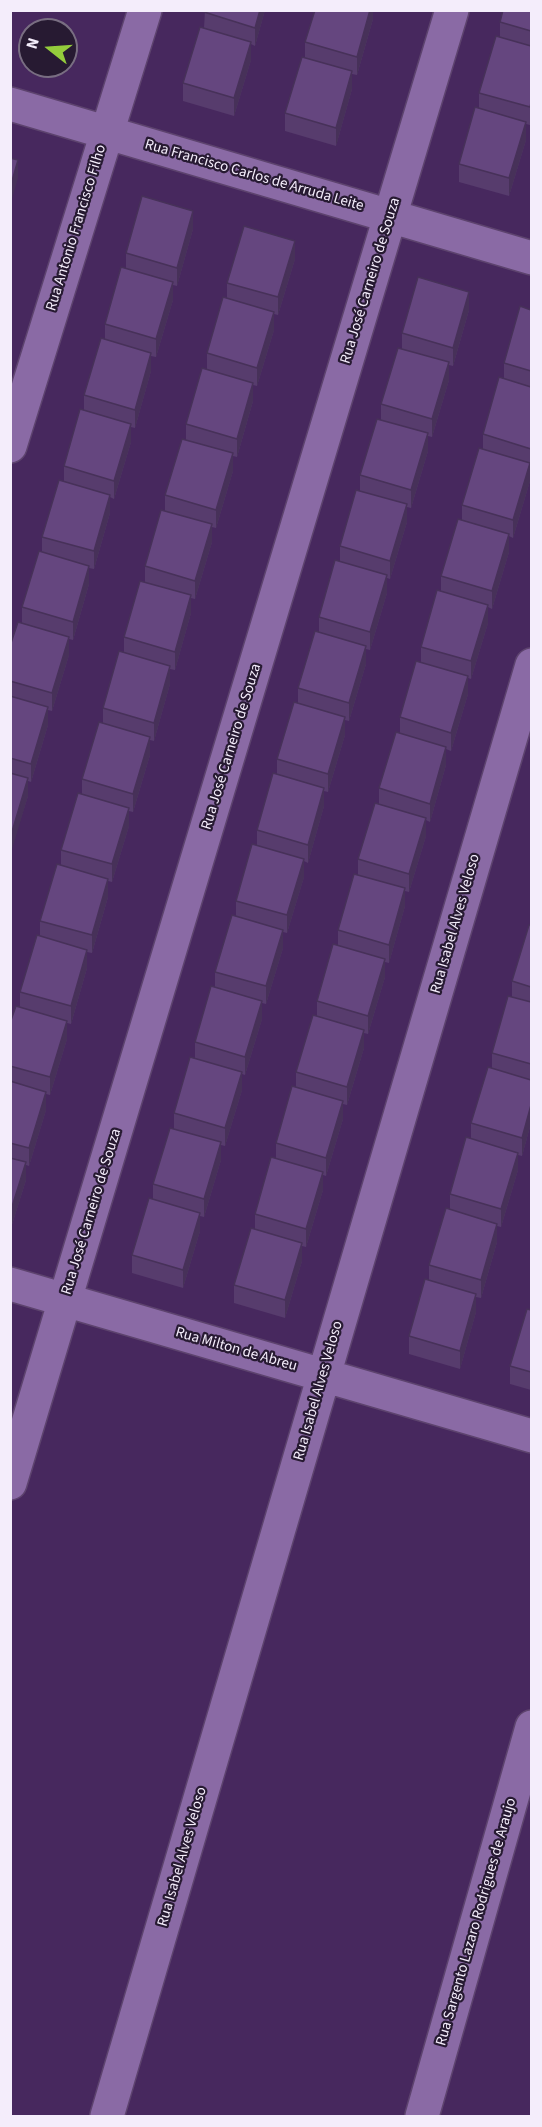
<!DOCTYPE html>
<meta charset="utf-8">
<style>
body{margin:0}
#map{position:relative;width:542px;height:2127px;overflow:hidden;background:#47285e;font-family:"Source Sans 3",sans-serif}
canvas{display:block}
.frame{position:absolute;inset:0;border:12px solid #f4edfb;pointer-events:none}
.north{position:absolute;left:18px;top:18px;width:60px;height:60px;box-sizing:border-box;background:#271a32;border:2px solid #796e82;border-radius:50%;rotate:287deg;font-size:16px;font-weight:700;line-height:24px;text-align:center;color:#f4edfb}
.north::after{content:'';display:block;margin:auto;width:21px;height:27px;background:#94cc3c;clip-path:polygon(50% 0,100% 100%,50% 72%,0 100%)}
</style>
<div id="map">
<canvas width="542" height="2127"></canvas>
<div class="frame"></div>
<div class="north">N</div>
</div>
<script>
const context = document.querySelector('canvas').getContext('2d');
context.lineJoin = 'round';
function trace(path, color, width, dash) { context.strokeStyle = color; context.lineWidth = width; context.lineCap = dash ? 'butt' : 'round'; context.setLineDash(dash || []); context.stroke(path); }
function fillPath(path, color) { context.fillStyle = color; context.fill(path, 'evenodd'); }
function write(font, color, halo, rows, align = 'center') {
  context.font = font + ' "Source Sans 3",sans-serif'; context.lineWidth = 4.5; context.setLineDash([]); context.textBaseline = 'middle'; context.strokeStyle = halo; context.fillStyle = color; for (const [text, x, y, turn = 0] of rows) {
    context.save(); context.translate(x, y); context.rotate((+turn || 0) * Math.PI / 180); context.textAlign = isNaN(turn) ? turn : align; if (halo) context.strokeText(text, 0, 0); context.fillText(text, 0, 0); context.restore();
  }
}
const street = new Path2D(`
 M10,104L532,258
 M10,446L145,10
 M10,1284L532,1436
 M10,1483L452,10
 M107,2116L532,665
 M422,2116L532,1727`);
trace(street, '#5d436e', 36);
trace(street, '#8a6aa5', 33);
fillPath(new Path2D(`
 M205,10H265L255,46L251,44V60L234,116L183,101V83L204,28Z
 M373,10V19L357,75L352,74V89L336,146L285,131V113L305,58V42Z
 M531,10V121L530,125L526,124V140L509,196L459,182V164L479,108V93L500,37V22Z
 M193,229L177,286L173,285V300L156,357L151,356V371L135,428L131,427V442L114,499L110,497V513L94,569L89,568V584L73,640L69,639V655L52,711L48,710V725L31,782L28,781V796L10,853V646L22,623V607L42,552V537L64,481V466L84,410V395L105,339V324L126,268V253Z
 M295,259L278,315L274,314V330L257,386L253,385V401L237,457L233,456V471L216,528L212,527V542L195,599L191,598V613L175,670L170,669V684L154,741L150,740V755L133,812L129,811V826L112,882L108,881V897L92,953L87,952V968L71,1024L67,1023V1039L50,1095L46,1094V1110L29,1166L26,1165V1180L10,1231V1023L20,1007V992L40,936V921L61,865V850L82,794V779L103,723V708L124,652V637L145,582V566L165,511V495L186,440V424L207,369V353L227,298V283Z
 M469,310L453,366L449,365V380L432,437L428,436V451L411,508L407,507V522L390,579L387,578V593L370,650L366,649V664L349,721L345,720V735L328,792L324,791V806L308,863L304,861V877L287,933L283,932V948L266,1004L262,1003V1019L245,1075L242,1074V1090L225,1146L221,1145V1160L204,1217L200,1216V1231L183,1288L132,1273V1255L153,1200V1184L174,1129V1113L195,1058V1042L215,987V972L236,916V901L257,845V830L277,774V759L298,703V688L319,632V617L340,561V546L360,491V475L381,420V404L402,349V333Z
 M531,310V467L530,466V481L513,538L509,536V552L492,609L488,607V623L471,679L468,678V694L451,751L446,749V765L430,822L426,820V836L409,892L405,891V906L389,963L385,962V977L368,1034L364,1033V1048L347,1105L343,1104V1119L326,1176L323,1175V1190L306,1247L302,1246V1261L285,1318L234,1303V1285L255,1229V1214L276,1159V1143L296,1088V1072L317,1017V1001L338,946V930L358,875V859L379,804V788L400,733V717L421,662V647L441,591V576L462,520V505L483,449V434L504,379V363Z
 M531,925V1123L522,1156L518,1155V1170L501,1227L497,1226V1242L481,1298L476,1297V1312L460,1369L409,1354V1336L429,1281V1265L450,1210V1194L471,1139V1123L492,1068V1053L512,997V981Z
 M531,1292V1390L510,1384V1366L531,1310Z`), '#573c6d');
fillPath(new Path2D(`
 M260,10H265L255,46V28Z
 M370,10H373V19L357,75V57Z
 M251,42V60L234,116V98Z
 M352,71V89L336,146V128Z
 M531,103V121L530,125V107Z
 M526,122V140L509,196V178Z
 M18,160V178L10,206V188Z
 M193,211V229L177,286V268Z
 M295,241V259L278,315V297Z
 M173,282V300L156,357V339Z
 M469,292V310L453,366V348Z
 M274,312V330L257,386V368Z
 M151,353V371L135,428V410Z
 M449,362V380L432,437V419Z
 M253,383V401L237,457V439Z
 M131,424V442L114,499V481Z
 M428,433V451L411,508V490Z
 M233,453V471L216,528V510Z
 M530,463V481L513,538V520Z
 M110,495V513L94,569V551Z
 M407,504V522L390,579V561Z
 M212,524V542L195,599V581Z
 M509,534V552L492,609V591Z
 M89,566V584L73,640V622Z
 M387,575V593L370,650V632Z
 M191,595V613L175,670V652Z
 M488,605V623L471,679V661Z
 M69,637V655L52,711V693Z
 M366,646V664L349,721V703Z
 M170,666V684L154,741V723Z
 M468,676V694L451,751V733Z
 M48,707V725L31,782V764Z
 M345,717V735L328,792V774Z
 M150,737V755L133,812V794Z
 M446,747V765L430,822V804Z
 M28,778V796L11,853V835Z
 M324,788V806L308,863V845Z
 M129,808V826L112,882V864Z
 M426,818V836L409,892V874Z
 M304,859V877L287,933V915Z
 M108,879V897L92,953V935Z
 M405,888V906L389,963V945Z
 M283,930V948L266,1004V986Z
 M87,950V968L71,1024V1006Z
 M385,959V977L368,1034V1016Z
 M262,1001V1019L245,1075V1057Z
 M67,1021V1039L50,1095V1077Z
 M364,1030V1048L347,1105V1087Z
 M242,1072V1090L225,1146V1128Z
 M46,1092V1110L29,1166V1148Z
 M343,1101V1119L326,1176V1158Z
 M531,1105V1123L522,1156V1138Z
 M221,1142V1160L204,1217V1199Z
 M518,1153V1170L501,1227V1209Z
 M26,1162V1180L10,1231V1213Z
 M323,1172V1190L306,1247V1229Z
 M200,1213V1231L183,1288V1270Z
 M497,1224V1242L481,1298V1280Z
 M302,1243V1261L285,1318V1300Z
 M476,1294V1312L460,1369V1351Z`), '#473159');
const building = new Path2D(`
 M205,10H260L255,28L204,12Z
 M315,10H370L357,57L305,42Z
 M503,10H531V31L500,22Z
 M200,27L251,42L234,98L183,83Z
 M496,36L531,46V103L530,107L479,93Z
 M302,57L352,71L336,128L285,113Z
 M475,107L526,122L509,178L459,164Z
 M10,158L18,160L10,188Z
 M142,196L193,211L177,268L126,253Z
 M244,226L295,241L278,297L227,283Z
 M121,267L173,282L156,339L105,324Z
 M418,277L469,292L453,348L402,333Z
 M223,297L274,312L257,368L207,353Z
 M520,306L531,310V371L504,363Z
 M101,338L151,353L135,410L84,395Z
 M398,348L449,362L432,419L381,404Z
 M202,368L253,383L237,439L186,424Z
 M499,377L531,387V449L483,434Z
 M80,409L131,424L114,481L64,466Z
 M377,419L428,433L411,490L360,475Z
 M182,439L233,453L216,510L165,495Z
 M479,448L530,463L513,520L462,505Z
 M59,480L110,495L94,551L42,537Z
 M356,490L407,504L390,561L340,546Z
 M161,510L212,524L195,581L145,566Z
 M458,519L509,534L492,591L441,576Z
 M39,551L89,566L73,622L22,607Z
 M335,560L387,575L370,632L319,617Z
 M140,581L191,595L175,652L124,637Z
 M437,590L488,605L471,661L421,647Z
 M18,622L69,637L52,693L10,681V646Z
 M315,631L366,646L349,703L298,688Z
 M119,651L170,666L154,723L103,708Z
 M416,661L468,676L451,733L400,717Z
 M10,696L48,707L31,764L10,758Z
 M294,702L345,717L328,774L277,759Z
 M99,722L150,737L133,794L82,779Z
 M396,732L446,747L430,804L379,788Z
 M10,773L28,778L11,835H10Z
 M273,773L324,788L308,845L257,830Z
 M78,793L129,808L112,864L61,850Z
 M375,803L426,818L409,874L358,859Z
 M252,844L304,859L287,915L236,901Z
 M57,864L108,879L92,935L40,921Z
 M354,874L405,888L389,945L338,930Z
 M232,915L283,930L266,986L215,972Z
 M529,925H531V987L512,981Z
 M37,935L87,950L71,1006L20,992Z
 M333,944L385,959L368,1016L317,1001Z
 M211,986L262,1001L245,1057L195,1042Z
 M508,996L531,1002V1064L492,1053Z
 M16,1006L67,1021L50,1077L10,1066V1023Z
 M313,1015L364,1030L347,1087L296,1072Z
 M190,1057L242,1072L225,1128L174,1113Z
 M488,1067L531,1080V1105L522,1138L471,1123Z
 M10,1081L46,1092L29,1148L10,1143Z
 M292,1086L343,1101L326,1158L276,1143Z
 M170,1128L221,1142L204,1199L153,1184Z
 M466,1137L518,1153L501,1209L450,1194Z
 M271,1157L323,1172L306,1229L255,1214Z
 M10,1158L26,1162L10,1213Z
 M149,1198L200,1213L183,1270L132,1255Z
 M446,1208L497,1224L481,1280L429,1265Z
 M251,1228L302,1243L285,1300L234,1285Z
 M425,1279L476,1294L460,1351L409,1336Z
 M527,1309L531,1310V1372L510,1366Z`);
fillPath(building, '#65467f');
trace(building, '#473159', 1.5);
write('15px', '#f4edfb', '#271a32', [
 ["Rua Francisco Carlos de Arruda Leite",254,176,16],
 ["Rua Antonio Francisco Filho",77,228,-73],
 ["Rua José Carneiro de Souza",371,281,-73],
 ["Rua José Carneiro de Souza",232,747,-73],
 ["Rua Isabel Alves Veloso",456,924,-74],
 ["Rua José Carneiro de Souza",92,1212,-73],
 ["Rua Milton de Abreu",236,1350,16],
 ["Rua Isabel Alves Veloso",319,1391,-74],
 ["Rua Isabel Alves Veloso",183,1857,-74],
 ["Rua Sargento Lazaro Rodrigues de Araujo",477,1922,-74]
]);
</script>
